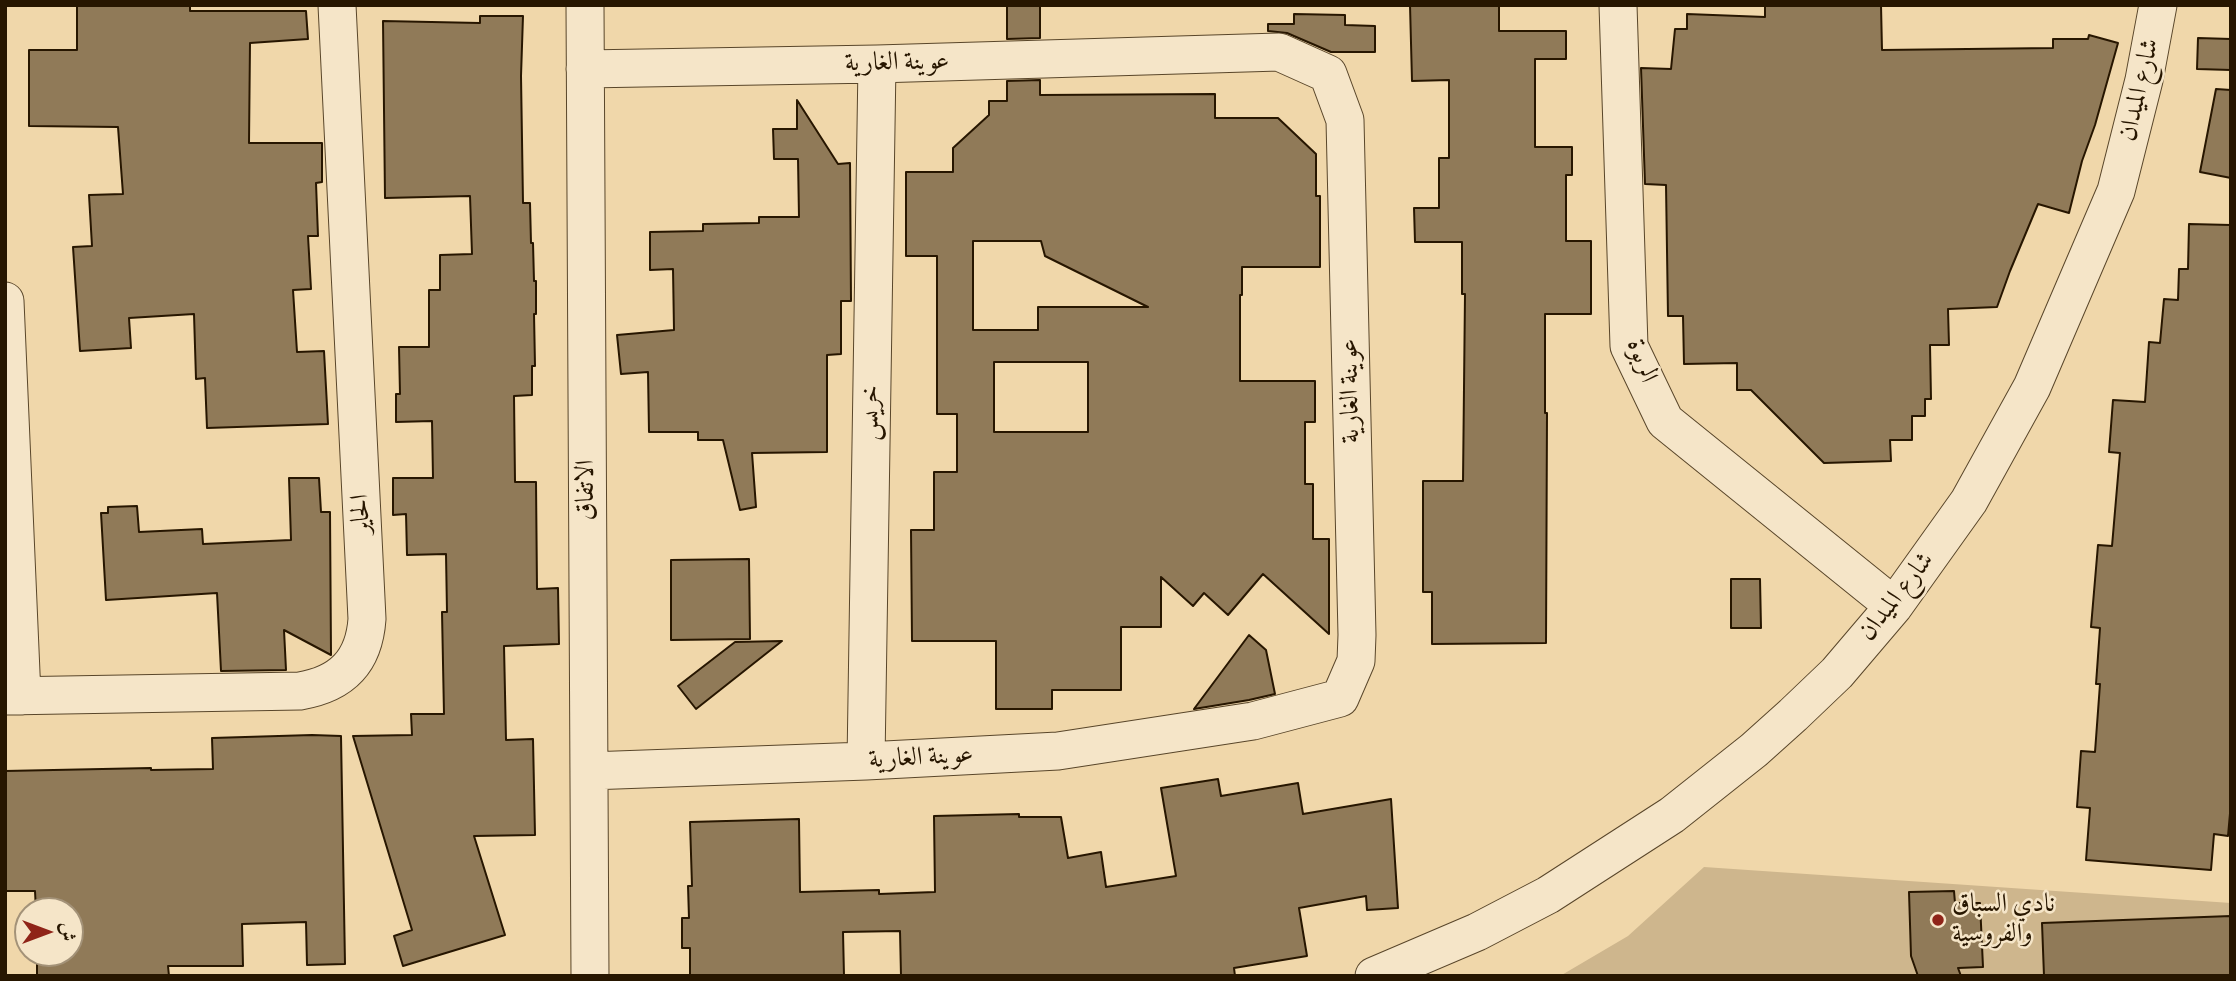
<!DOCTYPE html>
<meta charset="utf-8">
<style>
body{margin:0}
#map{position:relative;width:2236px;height:981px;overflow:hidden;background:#f0d7aa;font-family:"Libre Bodoni",Amiri,serif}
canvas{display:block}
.frame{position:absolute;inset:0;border:7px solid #271600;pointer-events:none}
.north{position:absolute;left:14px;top:897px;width:70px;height:70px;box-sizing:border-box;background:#f5e5c8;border:2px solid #a39278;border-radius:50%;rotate:90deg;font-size:19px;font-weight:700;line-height:28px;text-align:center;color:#271600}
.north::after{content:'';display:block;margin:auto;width:24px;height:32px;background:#8f2418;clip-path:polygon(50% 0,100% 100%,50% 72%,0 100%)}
</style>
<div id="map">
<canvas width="2236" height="981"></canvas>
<div class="frame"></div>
<div class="north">ش</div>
</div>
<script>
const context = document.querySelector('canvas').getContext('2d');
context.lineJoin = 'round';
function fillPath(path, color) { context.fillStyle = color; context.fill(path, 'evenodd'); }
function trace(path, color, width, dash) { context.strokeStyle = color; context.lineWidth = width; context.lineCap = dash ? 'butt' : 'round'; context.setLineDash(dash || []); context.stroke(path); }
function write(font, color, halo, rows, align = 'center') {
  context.font = font + ' "Libre Bodoni",Amiri,serif'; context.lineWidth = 5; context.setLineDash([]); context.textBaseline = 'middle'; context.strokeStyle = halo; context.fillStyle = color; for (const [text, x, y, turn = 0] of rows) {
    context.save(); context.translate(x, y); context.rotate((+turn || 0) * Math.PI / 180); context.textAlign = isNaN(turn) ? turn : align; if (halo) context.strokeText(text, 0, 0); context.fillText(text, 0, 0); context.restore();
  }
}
fillPath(new Path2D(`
 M1704,867L2231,903V976H1560L1628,936Z`), '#ceb68d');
const building = new Path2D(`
 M77,5H190V11H306L308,39L250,43L249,143H322V182L316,183L318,236H308L311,289L293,290L297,352L324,351L328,424L207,428L205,378L196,379L194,314L129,318L131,348L80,351L73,247L92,246L89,195L123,194L118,127L29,126V50H77Z
 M1007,5H1040V38L1007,39Z
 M1410,5H1499V31H1566V59H1535V147H1572V175H1566V241H1591V314H1545V413H1547L1546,643L1432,644V592H1423V481H1463L1465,294H1462V242H1415L1414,208H1439V158H1449V80L1412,81Z
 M1765,5H1881L1882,50L2053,48V39H2088L2089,35L2118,43L2095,125L2082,161L2069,213L2038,204L2010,271L1997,307L1948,309L1949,345H1930L1931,399H1925V416H1912V440H1890L1891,461L1824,463L1751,390H1737V363L1684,364L1683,316H1668L1666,185L1645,184L1641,68L1671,69L1675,29H1687V14L1765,17Z
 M1294,14L1345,15V25L1375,26V52H1331L1287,33L1268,31V24H1294Z
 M480,16H523L521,76L523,203H530L531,243H533L534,281H536V314H534L535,366H532V395L514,396L515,482H536L537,589L558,588L559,644L504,646L506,740L533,739L535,835L474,836L505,935L403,966L394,936L412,930L353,736L412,735L411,714H444L442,612H447L446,554L407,555L406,514L393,515V478H433L432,421L396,422V394H400L399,347H429V290H440V255L472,254L470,196L385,198L383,21L480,23Z
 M2198,38L2231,39V70L2197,69Z
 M1040,80V95L1215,94V118H1278L1316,154V196H1320V267H1242V295H1240V381H1315V422H1305V484H1313V539H1329V634L1263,574L1228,615L1204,593L1193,606L1161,577V627H1121V690H1052V709H996V641H912L911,530H934V472H957V414H937V256H906V172H953V148L989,115V101H1007V81ZM973,241H1041L1045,256L1148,307H1038V330H973ZM994,362H1088V432H994Z
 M2216,89L2231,90V178L2200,172Z
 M797,100L838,164L850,163L851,301H841V354L827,355V452L752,453L756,507L740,510L723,440H698V432H649L648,372L621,374L617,335L674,330L673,269L650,270V232L703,231V224L759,223V217H799L798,159H774L773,129H797Z
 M2189,224L2231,225V802L2228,836L2214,834L2211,870L2086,860L2090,808L2077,807L2081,751L2095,752L2100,684H2096L2100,628L2091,627L2098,545L2112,546L2120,453L2109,452L2113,400L2145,402L2149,342L2160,343L2164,299L2178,300L2179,269H2188Z
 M289,478H319L321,512H330L331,655L284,630L286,670L221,671L217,593L106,600L101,513H108V507L137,506L139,532L202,529L203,544L291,540Z
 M749,559L750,639L671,640V560Z
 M1731,579H1760L1761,628H1731Z
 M1249,635L1266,650L1275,694L1249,700L1194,709Z
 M782,641L696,709L678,686L735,642Z
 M312,735L341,736L345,964L307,965L306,922L242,924L243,966H168L169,976H37V953H70V911H36L35,891H5V771L151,768V770L213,769L212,738Z
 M1218,779L1221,796L1298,783L1303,814L1391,799L1398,908L1367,910L1366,896L1299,908L1307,956L1234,968L1235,976H901L900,931L843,932L844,976H690V948H682V918H689L688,886H692L690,822L799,819L800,892L879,890V894L935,892L934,816L1019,814V817H1061L1068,858L1101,852L1106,887L1176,876L1161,788Z
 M1954,891L1955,903H1980L1983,967L1958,968L1961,976H1918L1911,956L1909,892Z
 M2231,916V976H2044L2042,923Z`);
fillPath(building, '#907a58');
trace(building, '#271600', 2);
const minor = new Path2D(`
 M585,5L590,976
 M1618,5L1629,346L1665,421L1894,606
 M585,69L877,64L1279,52L1328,74L1345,120L1357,635L1356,661L1340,698L1253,721L1058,751L866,761L589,771
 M5,301L22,696
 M5,696L300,691C341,684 364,662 367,619L337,5
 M866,761L877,64
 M1374,976L1477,932L1548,895L1672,815L1754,750L1793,715L1837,673L1894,606L1969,501L2032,387L2116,191L2144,80L2158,5`);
trace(minor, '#59462a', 39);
trace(minor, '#f5e5c8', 37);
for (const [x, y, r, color] of [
 [1938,920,7,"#8f2418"]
]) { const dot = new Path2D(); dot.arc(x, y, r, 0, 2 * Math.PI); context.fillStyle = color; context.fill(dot); trace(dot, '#f5e5c8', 2.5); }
write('26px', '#271600', '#f5e5c8', [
 ["عوينة الغارية",897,63,-1],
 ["شارع الميدان",2140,90,-77],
 ["الربوة",1641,361,70],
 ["عوينة الغارية",1351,391,-91],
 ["خريس",871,413,-89],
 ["الاتفاق",587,490,-90],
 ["الحاير",362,514,-93],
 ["شارع الميدان",1897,597,-52],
 ["عوينة الغارية",921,758,-3]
]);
write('26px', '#271600', '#f5e5c8', [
 ["نادي السباق",1952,905],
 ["والفروسية",1952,935]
], 'left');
</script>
